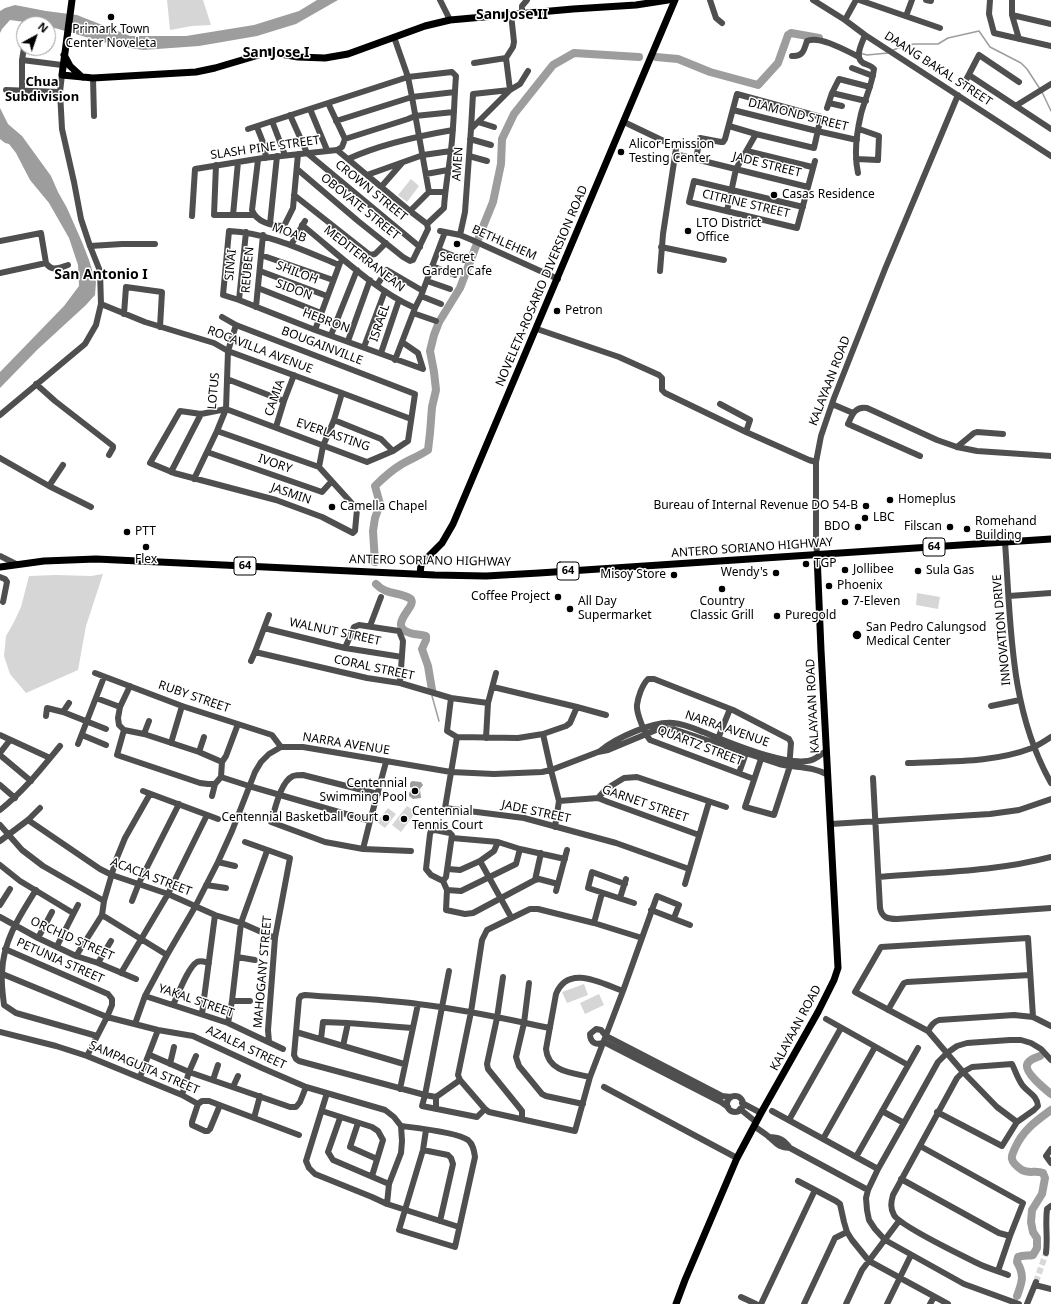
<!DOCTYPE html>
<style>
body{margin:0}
#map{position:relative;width:1051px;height:1304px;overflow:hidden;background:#fff;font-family:"Noto Sans",sans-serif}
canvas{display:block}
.north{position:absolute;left:16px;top:16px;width:40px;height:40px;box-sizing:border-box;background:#fff;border:1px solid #999;border-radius:50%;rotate:40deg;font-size:11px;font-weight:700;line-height:16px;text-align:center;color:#000}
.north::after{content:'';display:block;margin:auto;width:14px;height:18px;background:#000;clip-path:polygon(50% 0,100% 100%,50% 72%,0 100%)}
</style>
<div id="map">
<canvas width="1051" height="1304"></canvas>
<div class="north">N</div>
</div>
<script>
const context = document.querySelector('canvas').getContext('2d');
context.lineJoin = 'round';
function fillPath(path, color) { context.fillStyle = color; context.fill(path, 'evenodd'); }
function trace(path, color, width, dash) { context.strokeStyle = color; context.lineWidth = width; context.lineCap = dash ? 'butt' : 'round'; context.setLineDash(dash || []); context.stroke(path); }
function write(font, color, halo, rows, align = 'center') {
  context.font = font + ' "Noto Sans",sans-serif'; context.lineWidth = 3; context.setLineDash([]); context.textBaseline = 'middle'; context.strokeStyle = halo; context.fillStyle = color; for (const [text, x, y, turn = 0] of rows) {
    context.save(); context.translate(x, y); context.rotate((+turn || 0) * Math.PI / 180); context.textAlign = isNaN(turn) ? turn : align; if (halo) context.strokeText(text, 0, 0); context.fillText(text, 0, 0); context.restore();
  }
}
fillPath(new Path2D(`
 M167,0H203L211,25L192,26L170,30Z
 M411,179L419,186L407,202L398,195Z
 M103,574L86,626L78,670L26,693L10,674L4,656L6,636L14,622L21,607L29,576L56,575L91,576Z
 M917,593L940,597L938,609L916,605Z
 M407,806L416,812L401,832L392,825Z
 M388,808L396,814L385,828L377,822Z
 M584,984L588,995L567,1003L562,992Z
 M599,994L604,1005L585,1014L580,1003Z`), '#d6d6d6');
fillPath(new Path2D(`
 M317,0H338L296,24L257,36L199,46L143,50L117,46L48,26V24H39L10,20L2,29L0,33V11L5,8L15,5L46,11L77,15L130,36H186L254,25L299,11Z
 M0,108L8,124L22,136L51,176L58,192L67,208L82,242L89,260L96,282L95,295L86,305L37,350L0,388V372L64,306L79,286L78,265L69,238L49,203L30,180L16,153L9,144L5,143L0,139Z
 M412,781L421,782L423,785L420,789L421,798L413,799L409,796V793L413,788L410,787V783Z`), '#9d9d9d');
trace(new Path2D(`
 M893,50L901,47L914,44H938L948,38L979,31L990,47L1021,63L1027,69L1040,89
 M860,53L867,55L888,53
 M1042,92L1051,111
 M376,583V584
 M432,696L439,721`), '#9d9d9d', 1.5);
trace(new Path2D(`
 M656,57L678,59L710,72L758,85L778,63L788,35L791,33L819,38
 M478,240L480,234L493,202L501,164L502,139L514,114L553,65L574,53L639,57
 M375,562L373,531L375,518L380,504L375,486C383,478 392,470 402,464C411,459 419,456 428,450L430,433L432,407L436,390L434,372L430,351L434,335L439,322L460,288L476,246
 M376,584C387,596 399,591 411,599C412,601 412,603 411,605C407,613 391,628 410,633C415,635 420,634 426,636V640L422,649L428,666L432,690
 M1040,1056C1035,1058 1028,1060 1027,1065C1025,1073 1045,1089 1051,1094
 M1017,1296C1022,1282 1025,1276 1017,1262L1018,1257C1023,1255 1028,1256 1033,1255L1037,1248V1238L1033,1232L1031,1222L1032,1210L1042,1194L1045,1178L1043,1173C1036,1170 1029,1174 1022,1170C1019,1168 1013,1164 1012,1159C1011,1155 1014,1151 1015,1148C1023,1130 1036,1121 1051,1110`), '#9d9d9d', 8);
trace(new Path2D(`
 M1036,1282L1046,1253`), '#d9d9d9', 6, [6, 3]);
trace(new Path2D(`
 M440,0L450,20
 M710,0L716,18L722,23
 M813,0L845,20L865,35L1051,156
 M859,0L940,28
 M926,0L931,1
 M990,0L989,14L994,33L1051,46
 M1012,0V15L1019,39
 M522,13V6L527,0
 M1012,15L1051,24
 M906,16L912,0
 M845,20L856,0
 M394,37L408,77L412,97L429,192
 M792,56C803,57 804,50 807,41C819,35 847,51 859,57
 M22,60L62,65
 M474,63L506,58
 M852,68L873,76
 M969,75L1051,129
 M93,78L94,116
 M965,82L979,55L1019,82
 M6,90L60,92
 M22,91V60L24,48
 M832,93L866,101
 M328,103L345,139L342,147L337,150
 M829,103L842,106
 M1017,105L1051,84
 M827,108L832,93L839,79L870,87
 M310,109L327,150
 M733,110L817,131L857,140
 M290,115L307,153L420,247
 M272,121L285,155
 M336,121L412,97L455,92
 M478,122L494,127
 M624,122L670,144L674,146L676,149L663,234L660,271
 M257,127L264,145L266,158
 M248,129L408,77L452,72L456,76C454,101 454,125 451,150C449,169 445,188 444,208L427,224
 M471,129L510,90L506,58L513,47L514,42L511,14
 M345,139L408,119L415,116L454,112
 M470,139L491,145
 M747,151L812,167
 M675,154L808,187
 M469,156L487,161
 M348,159C381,144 418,136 453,130
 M696,159L700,138L721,142H723L725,139L737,94L821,117L814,148L756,134L729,126
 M856,159L878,160L879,136L859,129
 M258,160L252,210C256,222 272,226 284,226L293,208L298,154
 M216,165L214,215H254
 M297,169L358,221L403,257L410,261L413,260L428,229L427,224L410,211L337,150
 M858,173C854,155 857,131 861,114C865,99 872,85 874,69C871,65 867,65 863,63C854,57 862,43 865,35
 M426,174L448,170
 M367,175L423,155L451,151
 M381,187L402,163
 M294,195L370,255L375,254L386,243
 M803,207L694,181L689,202L797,228L815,161
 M410,211L429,192H445
 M727,211L736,169L756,134
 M233,215L238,162
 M192,216L195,169L263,158L337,150
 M270,224L277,156
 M302,225C337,253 373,289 415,308
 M440,231L460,235L472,240L558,279
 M460,235L465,212L471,129L473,94L510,90L520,84L528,71
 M0,241L41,233L46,263
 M291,245L305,221
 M90,246L122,244H155
 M661,247L724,260
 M439,250L464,260
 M261,255L333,280
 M339,265C303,250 268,233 229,231L223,295L239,300L315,330L423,369L418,353L402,342
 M432,266L455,275
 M260,271L327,296
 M0,273L46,263C52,272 59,268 68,265
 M427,281L450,289
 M377,285L387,270L423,291
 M258,288L321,313
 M421,296L441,304
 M239,300L246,232
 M101,304L145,322L214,343L228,351L342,393L411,419
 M256,307L263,235
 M413,313L436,321
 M124,314L126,287L162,292L160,327
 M537,329L619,357L659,375L662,378V390L665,393L746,432L809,460L816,462
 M315,330L340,263
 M331,335L357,270
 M348,341L370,280
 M364,347L385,291
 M381,353L399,300
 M395,360L415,308L421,296L445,232
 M227,379L284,401
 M36,384L55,401L113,446V448L109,455
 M720,404L750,420L746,432
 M832,404L853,413
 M0,415L85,344L96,325L101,304L100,271L90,246L81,219L74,182L62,129L60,92L62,75
 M334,420L342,393
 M276,427L284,401L294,375
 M217,431L319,467L357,509L355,531L353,533L322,517L276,500L174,473L150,463L180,411L201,414L226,409L367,462L393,451L408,441L415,394L236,325L222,317
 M957,447L974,433L977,432L1003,434
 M207,452L322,492L331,482
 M920,456L848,424C852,415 855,406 867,408L937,440L957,447L977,451L1051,456
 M0,458L49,486L91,507
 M319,467L323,446L334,420L381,439L393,451
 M171,472L201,414
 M194,479L217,431L226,409L228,351L236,325
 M49,486L63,465
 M1005,542C1011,624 1009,709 1051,783
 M817,554L816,537V462L821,436L834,398L885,269L958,95
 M0,556L16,564
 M0,577L5,579L7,582L3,602
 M1009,596L1051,593
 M370,626L381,597
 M264,628L345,648L402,657
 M345,648L354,627L359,625L399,631L403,641L400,683
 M255,652L367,678L400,683L451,698L488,703
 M251,661L255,652L269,615
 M95,673L182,706L272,735L281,747
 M130,686L120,707L118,718L119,725L124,730L144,734L199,752L222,762
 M493,687L577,707L606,715
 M96,698L120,707
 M451,698L447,731L457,737L518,738L543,734L566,726L570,723L577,707
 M991,706L1020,700
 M63,712L69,703
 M46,716L47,708L63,712L106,729
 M124,730L117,755L200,783L208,784H215
 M144,734L149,721
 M543,734L551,770L559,801L555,827
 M0,735L50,758
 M82,735L106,745
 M457,737L445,808L524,818L616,843L689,869
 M486,738L488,703L496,673
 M717,741L730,709
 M171,743L182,706
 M78,744L104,677
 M600,751C616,738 653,721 673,723C684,724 693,728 703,732C726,741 792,770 814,759C818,757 823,753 826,751
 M199,752L204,737
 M0,753L10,740
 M0,755L31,781
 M908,763C950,761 993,763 1032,748C1039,745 1045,741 1051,737
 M739,773L747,750
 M221,777L249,786L370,821
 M873,778L880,908C882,918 888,919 897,919L1051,908
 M754,779L650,740C645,734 636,713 637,705C638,697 642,685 648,679H654L733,710L789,739L791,743L789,769L774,815L745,807L761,759
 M0,785L15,798
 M143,791L218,819
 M378,794L303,775C300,775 296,775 293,776C280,782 275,810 271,822L325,842L363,849L411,851
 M212,796L215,784L221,777L222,762L226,756L238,724
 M598,798L606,789L624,778L637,777L726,807
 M559,801L598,798L608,802L699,835
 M0,810C23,792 41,769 60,746
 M28,820L100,869L112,875L168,894L215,915L241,923L275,938
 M831,824L990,814L1019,810L1051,799
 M0,825L22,850L43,866L104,901
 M435,830L450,833L452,835L446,877L443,881L431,875L426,869L430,834L431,831Z
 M452,838L498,842L520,849L565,859
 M0,841L28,820L40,808
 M245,842L290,858L275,938L268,1030L269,1042
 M363,849L370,821L386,762
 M480,861L511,917
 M218,862L235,866
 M0,865L20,881L73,913
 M448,869L460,870L480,861L494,851L498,842
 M879,877C936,872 995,872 1051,857
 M535,880L541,853
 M443,881L447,890L446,910L465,914L473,913L535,880L539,879L558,884
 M625,884L592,872L588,888L634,903
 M685,884L709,802
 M206,885L226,888
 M36,890C19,917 3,941 2,973C1,984 3,995 4,1005L16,1013L97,1036
 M447,890L461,891L516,864L520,849
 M556,891L567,850
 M620,898L626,879
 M132,901L139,883L179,804
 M0,905L10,889
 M651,910L690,925
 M102,915L167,955
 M0,917L38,938L76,956L98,963L136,979
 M594,923L602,893
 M38,938L52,912
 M642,938L594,923L538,909H530L487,930L482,940L471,1012L458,1075L460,1080L485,1109L489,1112L575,1131L590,1077L623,991L657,896L679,905L674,918
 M57,946L78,905
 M5,949L108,994L112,999V1005L107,1017L87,1056
 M76,956L102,915L104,901L116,860L125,838L150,794
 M237,957L255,960
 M98,963L111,941
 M449,971L425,1095L299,1061L296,1059L294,1055L299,999L301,996L305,995C342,998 380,999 418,1004C462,1009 506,1019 550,1028
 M0,973L107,1017L158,1030L193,1036L262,1068L306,1087L385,1110L394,1117L401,1126L402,1141L401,1153L389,1184L387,1204
 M121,973L168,894L207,815
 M503,977L497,1018L487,1064L488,1069L522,1111V1119
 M529,983L524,1023L516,1057L519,1066L542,1094L546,1096L583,1104
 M145,996L228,1023L283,1049
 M232,1001H250
 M173,1005C178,995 188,967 197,962C201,960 205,962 209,963
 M888,1010L902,986L904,983L907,982L1030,975
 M202,1014L215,915
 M826,1019L908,1065
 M228,1023L232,1001L241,923L267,851
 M135,1024L145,996L167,955L195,907L218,862L232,831L255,772L261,762L269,754L281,747H303L451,772L494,774L542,772L551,770L598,752L608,750L656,730L673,729L779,764C796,768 813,766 828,775
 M928,1031C931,1026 933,1022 939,1020L1014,1015L1033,1017L1051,1026
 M0,1032L56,1046L87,1056L182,1095L198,1104L202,1101H209L299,1135
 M296,1032L404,1064
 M321,1039L323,1022L348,1023L412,1028
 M343,1046L348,1023
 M150,1055L189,1072L290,1107H296L300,1102L306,1087
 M170,1064L174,1047
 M140,1077L158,1030
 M590,1077C573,1073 548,1072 546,1049L556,994C568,964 601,983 623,991
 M213,1080L218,1065
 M233,1087L238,1076
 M604,1087L737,1158
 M400,1089L418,1004
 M327,1093L306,1161L309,1168L315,1174L372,1197L387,1204L459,1227
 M182,1095L189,1072L196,1056
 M727 1104a8 8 0 1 1 16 0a8 8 0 1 1-16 0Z
 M436,1097L460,1080
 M742,1103L761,1113
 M198,1104L192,1122V1125L205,1131H208L210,1129L220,1105
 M728,1107L721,1102L604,1042C597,1046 590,1043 590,1034L596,1029L601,1030L606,1036L722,1096L731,1097
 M436,1109V1097L425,1095L422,1106L477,1117L485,1109
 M740,1109L756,1122
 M322,1111L372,1127L378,1131L383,1140L372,1176
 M772,1111L878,1169
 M882,1111L904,1123
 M937,1112L1002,1146L1017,1122L1034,1110L1038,1106C1037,1094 1026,1092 1021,1083C1017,1077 1015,1070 1012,1064L972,1067L963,1072L957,1078L893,1195C891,1202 890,1208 894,1215C900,1226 963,1256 977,1263C987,1268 998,1271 1008,1275
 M254,1118L260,1096
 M340,1118L328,1152L333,1160L389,1184
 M789,1120L841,1028
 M1017,1122L997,1107L963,1072L928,1031L855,992L881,947L1028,938L1033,1017
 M358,1123L350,1147L377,1159
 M401,1126C417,1128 456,1132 468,1140C473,1144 474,1150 475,1157L455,1247L399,1230L423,1150L426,1130
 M754,1126C758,1129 763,1132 768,1136C776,1142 777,1148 790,1148
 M769,1137C779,1137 784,1140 790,1148L868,1190
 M823,1139L875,1047
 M920,1146L1023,1203L1010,1236L998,1271
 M1051,1149L1046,1156L1051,1163
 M423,1150L448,1155L451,1158L453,1164L440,1221
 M856,1157L918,1048
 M901,1179L999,1233L1010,1236
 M798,1181L836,1201L840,1204L844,1222L847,1232L852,1240L869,1261L948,1304
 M1046,1253C1048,1238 1045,1224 1047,1209L1051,1206
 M1035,1285L1051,1289
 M741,1297L756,1304
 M761,1304L815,1190
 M804,1304L835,1238L847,1232
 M846,1304L862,1270L899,1221
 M887,1304L911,1255
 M930,1304L934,1297
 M1019,1304L964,1284L885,1240L875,1229L869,1220L867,1210L866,1198L868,1190L878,1169L904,1123L938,1062L947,1053L957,1046L967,1043L1010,1040H1021L1031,1043L1041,1049L1051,1060
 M1027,1304L1036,1282`), '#4f4f4f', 6);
trace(new Path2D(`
 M72,0L62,75L93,78L196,72L215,68L269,52L298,57L325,58L348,54L425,26L450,20L573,9L636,5L668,0
 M64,55L70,66L82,77
 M0,567L44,561L96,559L435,575L486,576L539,573L1051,539
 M420,574L421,565L423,562L442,543L453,524L675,0
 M676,1304L685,1280L737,1158L761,1113L818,1012L834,980L838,968L821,650L817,554`), '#000', 7);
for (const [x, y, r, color] of [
 [111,17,4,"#000"],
 [621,152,4,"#000"],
 [774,195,4,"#000"],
 [688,231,4,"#000"],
 [457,244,4,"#000"],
 [557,311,4,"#000"],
 [890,500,4,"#000"],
 [866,506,4,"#000"],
 [332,507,4,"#000"],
 [865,518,4,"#000"],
 [858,527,4,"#000"],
 [950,527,4,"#000"],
 [967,529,4,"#000"],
 [127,532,4,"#000"],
 [146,547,4,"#000"],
 [806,564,4,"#000"],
 [845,570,4,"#000"],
 [918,571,4,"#000"],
 [776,573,4,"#000"],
 [674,575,4,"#000"],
 [829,586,4,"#000"],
 [722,589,4,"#000"],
 [558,597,4,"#000"],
 [845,602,4,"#000"],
 [570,609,4,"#000"],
 [777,616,4,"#000"],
 [857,635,5,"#000"],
 [415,791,4,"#000"],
 [386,818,4,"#000"],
 [404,819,4,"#000"]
]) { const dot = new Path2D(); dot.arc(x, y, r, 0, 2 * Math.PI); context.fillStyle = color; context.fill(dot); trace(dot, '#fff', 1.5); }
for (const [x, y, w] of [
 [934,547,22],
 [245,566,22],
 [568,571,22]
]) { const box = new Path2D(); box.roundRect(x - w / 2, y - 9, w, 18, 3); context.fillStyle = '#fff'; context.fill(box); trace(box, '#000', 1); }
write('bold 11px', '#000', null, [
 ["64",934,547],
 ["64",245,566],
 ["64",568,571]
]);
write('12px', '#000', '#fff', [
 ["Primark Town",111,30,"center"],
 ["Center Noveleta",111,44,"center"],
 ["Alicor Emission",629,145],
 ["Testing Center",629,159],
 ["Casas Residence",782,195],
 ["LTO District",696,224],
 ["Office",696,238],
 ["Secret",457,258,"center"],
 ["Garden Cafe",457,272,"center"],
 ["Petron",565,311],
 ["Homeplus",898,500],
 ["Bureau of Internal Revenue DO 54-B",858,506,"right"],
 ["Camella Chapel",340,507],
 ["LBC",873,518],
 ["Romehand",975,522],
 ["Building",975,536],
 ["BDO",850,527,"right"],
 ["Filscan",942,527,"right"],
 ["PTT",135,532],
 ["Flex",146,560,"center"],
 ["TGP",814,564],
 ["Jollibee",853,570],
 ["Sula Gas",926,571],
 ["Wendy's",768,573,"right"],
 ["Misoy Store",666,575,"right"],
 ["Phoenix",837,586],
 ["Coffee Project",550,597,"right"],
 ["All Day",578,602],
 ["Supermarket",578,616],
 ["Country",722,602,"center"],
 ["Classic Grill",722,616,"center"],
 ["7-Eleven",853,602],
 ["Puregold",785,616],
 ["San Pedro Calungsod",866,628],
 ["Medical Center",866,642],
 ["Centennial",407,784,"right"],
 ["Swimming Pool",407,798,"right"],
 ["Centennial",412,812],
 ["Tennis Court",412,826],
 ["Centennial Basketball Court",378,818,"right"]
], 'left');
write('12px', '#000', '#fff', [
 ["DAANG BAKAL STREET",938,69,33],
 ["DIAMOND STREET",798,115,14],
 ["SLASH PINE STREET",265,148,-8],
 ["AMEN",458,164,-86],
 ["JADE STREET",767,165,14],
 ["CROWN STREET",371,191,39],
 ["CITRINE STREET",746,204,13],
 ["OBOVATE STREET",360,207,39],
 ["MOAB",289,233,20],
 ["BETHLEHEM",504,243,24],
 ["MEDITERRANEAN",364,259,38],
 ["SINAI",231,265,-84],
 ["REUBEN",248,270,-85],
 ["SHILOH",297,273,21],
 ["NOVELETA-ROSARIO DIVERSION ROAD",542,286,-67],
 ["SIDON",294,290,21],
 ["HEBRON",326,321,20],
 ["ISRAEL",380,323,-71],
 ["BOUGAINVILLE",322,346,21],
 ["ROCAVILLA AVENUE",260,350,21],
 ["KALAYAAN ROAD",830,381,-69],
 ["LOTUS",214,391,-85],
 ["CAMIA",275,398,-71],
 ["EVERLASTING",333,435,19],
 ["IVORY",275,464,19],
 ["JASMIN",291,494,19],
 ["ANTERO SORIANO HIGHWAY",752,548,-4],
 ["ANTERO SORIANO HIGHWAY",430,561,1],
 ["INNOVATION DRIVE",1002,630,-95],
 ["WALNUT STREET",335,632,12],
 ["CORAL STREET",374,668,12],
 ["RUBY STREET",194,697,19],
 ["KALAYAAN ROAD",813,706,-93],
 ["NARRA AVENUE",727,729,19],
 ["NARRA AVENUE",346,744,9],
 ["QUARTZ STREET",700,746,21],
 ["GARNET STREET",645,804,19],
 ["JADE STREET",536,812,12],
 ["ACACIA STREET",151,877,21],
 ["ORCHID STREET",72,939,24],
 ["PETUNIA STREET",60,961,24],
 ["MAHOGANY STREET",263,972,-85],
 ["YAKAL STREET",196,1001,19],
 ["KALAYAAN ROAD",796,1028,-62],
 ["AZALEA STREET",246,1048,25],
 ["SAMPAGUITA STREET",144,1068,23]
]);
write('bold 13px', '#000', '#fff', [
 ["Chua",42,82],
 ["Subdivision",42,97]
]);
write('bold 14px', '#000', '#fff', [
 ["San Jose II",512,15],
 ["San Jose I",276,53],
 ["San Antonio I",101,275]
]);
</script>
